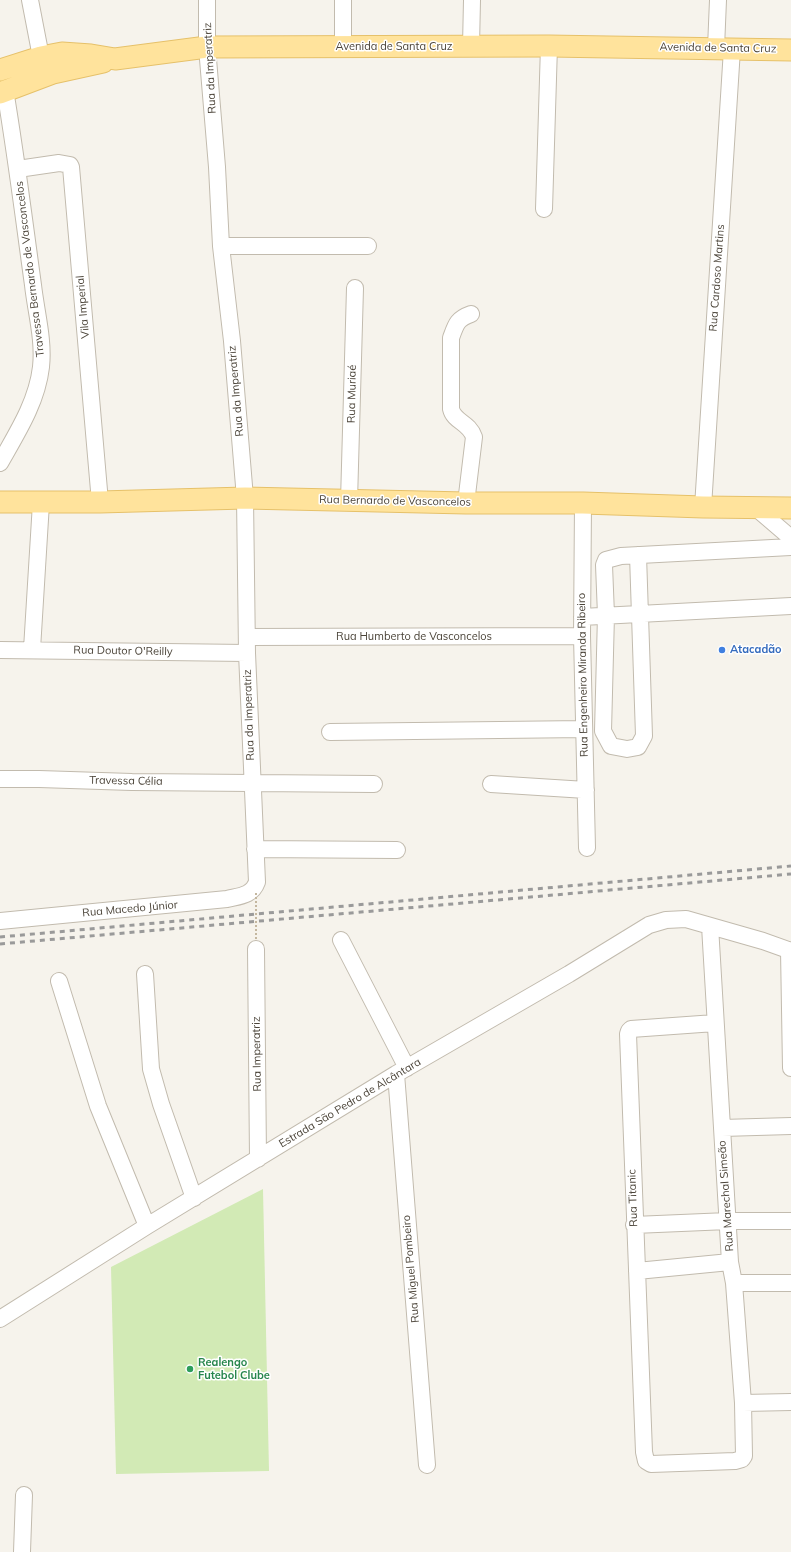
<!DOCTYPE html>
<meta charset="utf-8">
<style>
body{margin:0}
canvas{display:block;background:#f6f3ec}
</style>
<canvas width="791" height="1552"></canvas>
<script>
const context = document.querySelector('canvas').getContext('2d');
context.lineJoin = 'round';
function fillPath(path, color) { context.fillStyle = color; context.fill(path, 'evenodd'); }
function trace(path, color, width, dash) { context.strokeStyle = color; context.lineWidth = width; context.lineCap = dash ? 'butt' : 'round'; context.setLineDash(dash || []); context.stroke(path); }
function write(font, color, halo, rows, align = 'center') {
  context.font = font + ' Mulish,sans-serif'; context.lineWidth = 3; context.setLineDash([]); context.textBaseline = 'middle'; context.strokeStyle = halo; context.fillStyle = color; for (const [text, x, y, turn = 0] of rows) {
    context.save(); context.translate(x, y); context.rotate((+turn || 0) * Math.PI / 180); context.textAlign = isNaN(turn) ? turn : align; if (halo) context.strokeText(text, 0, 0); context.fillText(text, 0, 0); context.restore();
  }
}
fillPath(new Path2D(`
 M263,1189L269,1471L116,1474L111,1267Z`), '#d2eab5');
const minor = new Path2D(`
 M30,0L41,57
 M343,0V47
 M471,46L472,0
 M716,48L718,0
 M18,169L59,163L70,165L71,167L100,502
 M544,209L549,46
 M221,246H368
 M0,463C17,433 37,402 41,367C44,340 36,312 33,285C24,220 16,155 5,90
 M349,501L355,288
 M466,503L474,437C469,422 454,422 451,409V338C456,324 457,319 471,314
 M583,503L582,636L587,848
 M703,507L732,49
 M756,508L791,538
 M638,555L644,736L638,747L627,749L611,746L603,731L606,615L604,565L606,560L621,556L791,547
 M582,617L791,606
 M247,637L582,636
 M32,649L41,503
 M0,650L247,653
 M330,732L584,729
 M0,779H39L132,782L374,784
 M491,784L586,790
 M255,849L397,850
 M0,921L227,899C239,896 252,896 257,882L247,653L245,498L232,341L221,246L217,167L207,47V0
 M710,926L730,1262L734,1283L743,1403L744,1456L742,1459L735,1461L651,1464L646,1461L644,1452L628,1034L629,1031L631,1029L715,1023
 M341,940L407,1068
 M256,949L258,1159
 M789,950L791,1068
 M145,974L151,1069L161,1104L194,1198
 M59,981L98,1106L147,1226
 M396,1074L427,1465
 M722,1128L791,1126
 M634,1225L728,1221H791
 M637,1271L730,1262
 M734,1283H791
 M0,1319L147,1226L396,1074L569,974L649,925L666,920L686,919L763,941L791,951
 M743,1403L791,1402
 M22,1552L24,1495`);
const major = new Path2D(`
 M0,70L41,57L62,53L91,55L115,59L207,47L549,46L791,50
 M0,93L53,73L103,62
 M0,502H100L245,498L466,503H583L703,507L791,508`);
trace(minor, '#c2bbae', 18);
trace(major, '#e6c16a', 23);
trace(minor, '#fff', 16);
trace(major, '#ffe39c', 21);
trace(new Path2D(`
 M0,937L791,866
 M0,944L791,874`), '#9a9a9a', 3, [5, 5]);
trace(new Path2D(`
 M256,893V940`), '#c4b79f', 2, [2, 2]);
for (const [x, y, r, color] of [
 [722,650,4,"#3f7fe0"],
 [190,1369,4,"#2e9e5b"]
]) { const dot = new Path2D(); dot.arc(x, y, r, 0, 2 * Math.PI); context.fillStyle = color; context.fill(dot); trace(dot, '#fff', 1.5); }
write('11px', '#4b4439', '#fff', [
 ["Avenida de Santa Cruz",394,47],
 ["Avenida de Santa Cruz",718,48,1],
 ["Rua da Imperatriz",210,68,-93],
 ["Travessa Bernardo de Vasconcelos",30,269,-97],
 ["Rua Cardoso Martins",717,278,-86],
 ["Vila Imperial",83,307,-95],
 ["Rua da Imperatriz",236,391,-95],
 ["Rua Muriaé",352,394,-89],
 ["Rua Bernardo de Vasconcelos",395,501,1],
 ["Rua Humberto de Vasconcelos",414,637],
 ["Rua Doutor O'Reilly",123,651,1],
 ["Rua Engenheiro Miranda Ribeiro",583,675,-91],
 ["Rua da Imperatriz",249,715,-92],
 ["Travessa Célia",126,781,1],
 ["Rua Macedo Júnior",130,909,-5],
 ["Rua Imperatriz",257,1054,-91],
 ["Estrada São Pedro de Alcântara",350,1103,-31],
 ["Rua Marechal Simeão",726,1196,-94],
 ["Rua Titanic",633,1198,-92],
 ["Rua Miguel Pombeiro",411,1269,-95]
]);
write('bold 11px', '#366cbe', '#fff', [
 ["Atacadão",730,650]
], 'left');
write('bold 11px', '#27864d', '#fff', [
 ["Realengo",198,1363],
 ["Futebol Clube",198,1376]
], 'left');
</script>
